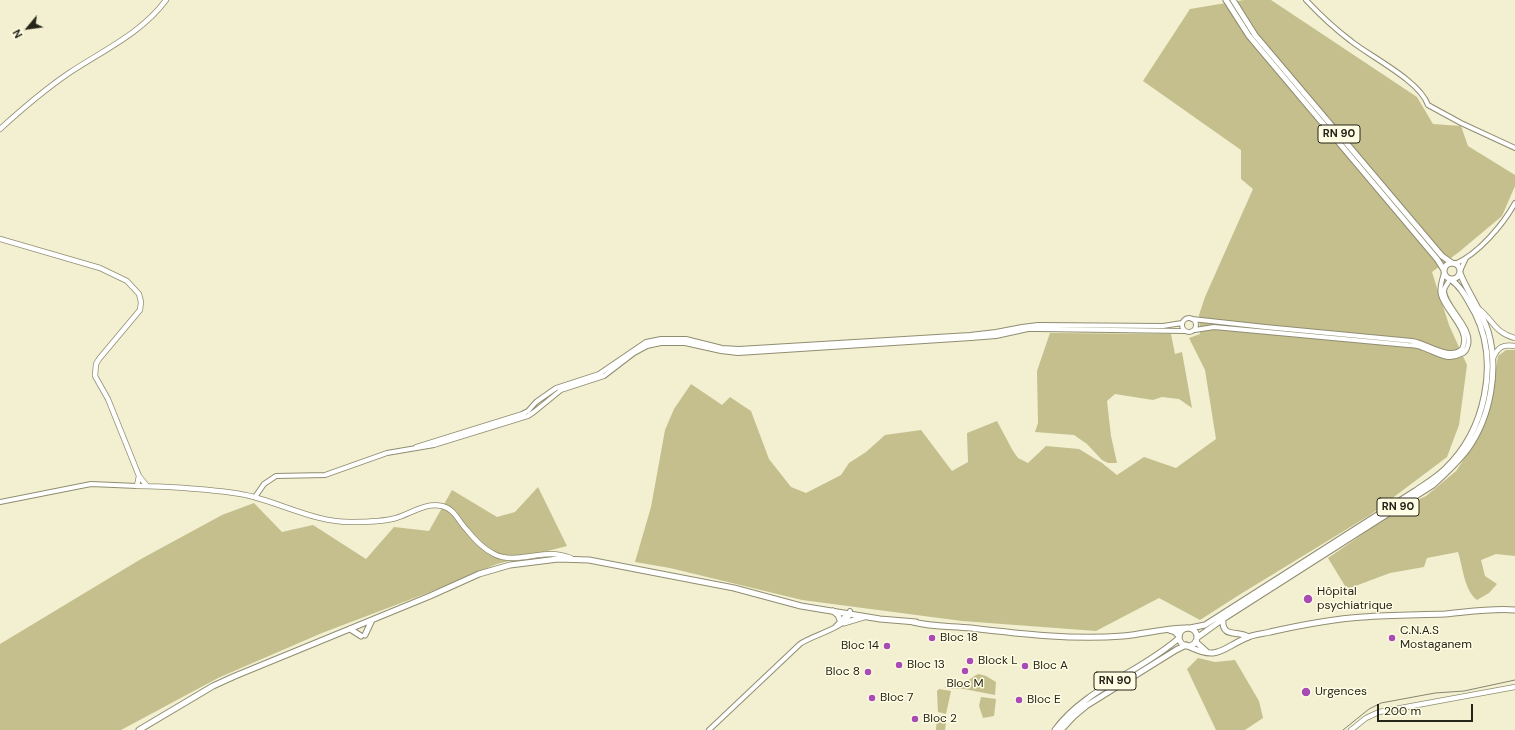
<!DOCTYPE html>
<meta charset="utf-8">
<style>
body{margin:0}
#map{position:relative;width:1515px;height:730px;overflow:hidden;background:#f2f0d1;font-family:"DM Sans",sans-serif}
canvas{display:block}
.north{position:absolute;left:8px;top:8px;width:40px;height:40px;-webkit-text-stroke:3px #fffde4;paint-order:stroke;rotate:241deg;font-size:11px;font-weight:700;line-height:16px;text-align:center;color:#262519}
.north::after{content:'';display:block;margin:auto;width:14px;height:18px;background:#262519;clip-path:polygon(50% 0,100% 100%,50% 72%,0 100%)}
.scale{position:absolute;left:1377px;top:704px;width:96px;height:18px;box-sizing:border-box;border:2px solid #262519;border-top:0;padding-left:5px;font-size:12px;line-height:14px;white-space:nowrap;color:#262519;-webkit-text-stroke:3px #fffde4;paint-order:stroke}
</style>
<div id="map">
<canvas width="1515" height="730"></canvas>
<div class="north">N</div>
<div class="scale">200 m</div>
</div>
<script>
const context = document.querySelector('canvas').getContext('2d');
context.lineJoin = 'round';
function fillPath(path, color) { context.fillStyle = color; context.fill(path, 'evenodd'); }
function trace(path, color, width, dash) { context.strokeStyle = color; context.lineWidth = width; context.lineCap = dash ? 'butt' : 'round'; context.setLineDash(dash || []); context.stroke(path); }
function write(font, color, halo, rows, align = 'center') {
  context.font = font + ' "DM Sans",sans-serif'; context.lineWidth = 3; context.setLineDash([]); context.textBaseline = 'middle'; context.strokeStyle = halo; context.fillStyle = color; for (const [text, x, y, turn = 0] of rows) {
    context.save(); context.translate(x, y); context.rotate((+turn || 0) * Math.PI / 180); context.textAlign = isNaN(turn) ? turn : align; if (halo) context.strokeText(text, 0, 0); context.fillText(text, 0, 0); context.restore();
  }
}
fillPath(new Path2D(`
 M1244,0H1271L1417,97L1433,124L1461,126L1468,146L1515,175V186L1502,216L1459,252L1432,272L1449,325L1467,365L1459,425L1447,457L1370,515L1239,595L1200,620L1159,598L1096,631L962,621L802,600L670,568L635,562L651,507L665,430L674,409L691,384L722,405L730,397L751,411L769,459L791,487L806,493L841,475L849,463L866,452L885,435L921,430L952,471L968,462L967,433L997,421L1013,451L1018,458L1028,463L1046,446L1079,449L1102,463L1117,475L1144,457L1176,468L1216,439L1205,370L1189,338L1200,334L1199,315L1205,297L1253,189L1241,179V150L1143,81L1190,9Z
 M1050,333L1171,334L1175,354L1182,352L1192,408L1179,399L1162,397L1153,400L1115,394L1107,401L1111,436L1117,463H1108L1102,460L1087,444L1074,435L1035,432L1038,423L1037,371Z
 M1506,350H1515V556L1496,554L1481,560L1485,576L1497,584L1489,593L1477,600C1464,590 1463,567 1458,552L1427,558L1424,567L1390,573L1350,588L1345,586L1328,558L1373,527L1407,505L1426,496L1456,471L1477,440L1491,402L1498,356Z
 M538,487L567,546L497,564L430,592L322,633L218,678L121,730H0V644L141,559L222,515L254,503L282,532L313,525L366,559L394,527L429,531L452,490L497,517L515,512Z
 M1198,658L1215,662L1235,660L1259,701L1263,718L1245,730H1216L1187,669Z
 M979,674L986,676L996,682L995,695L964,689L945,688L948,683L966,682L976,675Z
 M939,689L951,691L946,714L938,712L937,691Z
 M981,697L996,699L994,716L983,718L979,706Z
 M937,715L947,716L945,730H936Z`), '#c4bf8d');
const tertiary = new Path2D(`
 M1306,0C1320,15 1335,29 1351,41C1371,57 1420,81 1428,105L1461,123L1515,148
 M1455,264C1478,254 1503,225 1515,203
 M1460,271L1466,258
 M1182 325a7 7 0 1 1 14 0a7 7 0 1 1-14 0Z
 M1192,319L1265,327L1412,341C1427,343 1449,361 1462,349C1472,331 1445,311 1441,295C1439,288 1442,280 1444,273
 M1195,330L1214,327L1408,345C1413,345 1419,346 1423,348C1436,352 1447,362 1461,354C1464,353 1466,351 1467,348C1476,329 1443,306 1444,290C1445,286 1448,283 1450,279
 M416,447L522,414L528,411L536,402L556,388L599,374L646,342L661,339H686L722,348L739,349L970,335L996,332L1022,327L1038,325L1163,326L1182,323
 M255,497L264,484L276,476L325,475L387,453L434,445L528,416L534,412L561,390L604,376L634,353L647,346L661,343H685L721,351L738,353L971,338L996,336L1028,329H1038L1185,331
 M0,502L91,484L137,486
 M709,730L800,644C812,635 852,626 850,611L835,627`);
const secondary = new Path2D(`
 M0,129C22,109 44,90 69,73C102,51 142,33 166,0
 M0,239L100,268L127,281L139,294L141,302L140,310L99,359L96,364L95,376L108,399L139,476L147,486
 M1479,309C1493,320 1495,333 1515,338
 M1493,358C1498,347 1503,344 1515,346
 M139,476L137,486C153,486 169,487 185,488C208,490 232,491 254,497C287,506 319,523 353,522C367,522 382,522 396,518C410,514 426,502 442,506C455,509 458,521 467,530C474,539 484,549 494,554C511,563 532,554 551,554C558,554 565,556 571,558
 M1351,730L1366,718L1379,712L1515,687`);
const primary = new Path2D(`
 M833,611L838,615L840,620
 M913,622C932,627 952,626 971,628C1021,634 1073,640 1123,636C1145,634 1165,628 1187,628
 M844,623L864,617
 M350,629L361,636
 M1169,630L1175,632L1179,636
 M365,635L372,620
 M1196,642L1206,651
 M1188,646C1218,661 1221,649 1246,638C1254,634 1263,634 1270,632C1301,625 1332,619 1363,617C1390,615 1418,615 1445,614C1468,612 1492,608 1515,610
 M139,730L213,686L235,676L430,596L479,574L510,565L558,559L589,560L734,588L801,606L880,619L916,622`);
const trunk = new Path2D(`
 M1226,0L1249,36L1437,259L1444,270
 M1233,0L1255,35L1442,256L1452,263
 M1444 271a8 8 0 1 1 16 0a8 8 0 1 1-16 0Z
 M1223,619C1221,639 1239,630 1248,637
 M1179 637a9 9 0 1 1 18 0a9 9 0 1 1-18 0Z
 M1190,628L1205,625L1415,491C1425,484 1436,478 1445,469C1485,431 1500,363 1475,313C1468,301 1462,287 1450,279
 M1198,637L1223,619L1433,485C1445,474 1457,463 1467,450C1491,417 1499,369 1488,331C1481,310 1468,293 1460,273
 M1055,730C1085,689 1142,671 1179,638
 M1061,730L1074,716L1086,706L1176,650L1186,645`);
trace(tertiary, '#908d71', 6);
trace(secondary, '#908d71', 6);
trace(primary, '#908d71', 7);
trace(trunk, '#908d71', 7);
trace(tertiary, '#fff', 4);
trace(secondary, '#fff', 4.5);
trace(primary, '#fff', 5);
trace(trunk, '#fff', 5);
trace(new Path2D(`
 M1343,730L1369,709L1381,703L1435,693L1464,691L1515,680`), '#868570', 1);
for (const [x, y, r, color] of [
 [1308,599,5,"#a94bb5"],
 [932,638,4,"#a94bb5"],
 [1392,638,4,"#a94bb5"],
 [887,646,4,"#a94bb5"],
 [970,661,4,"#a94bb5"],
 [899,665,4,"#a94bb5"],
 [1025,666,4,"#a94bb5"],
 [965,671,4,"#a94bb5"],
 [868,672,4,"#a94bb5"],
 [1306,692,5,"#a94bb5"],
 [872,698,4,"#a94bb5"],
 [1019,700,4,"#a94bb5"],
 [915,719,4,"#a94bb5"]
]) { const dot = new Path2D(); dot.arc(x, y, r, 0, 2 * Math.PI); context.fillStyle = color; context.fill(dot); trace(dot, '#fffde4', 1.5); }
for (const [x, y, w] of [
 [1339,134,42],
 [1398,507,42],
 [1115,681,42]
]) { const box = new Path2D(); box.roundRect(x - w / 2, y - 9, w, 18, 3); context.fillStyle = '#fffde4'; context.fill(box); trace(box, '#262519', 1); }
write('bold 11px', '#262519', null, [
 ["RN 90",1339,134],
 ["RN 90",1398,507],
 ["RN 90",1115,681]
]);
write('12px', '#262519', '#fffde4', [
 ["Hôpital",1317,592],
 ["psychiatrique",1317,606],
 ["C.N.A.S",1400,631],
 ["Mostaganem",1400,645],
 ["Bloc 18",940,638],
 ["Bloc 14",879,646,"right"],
 ["Block L",978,661],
 ["Bloc 13",907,665],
 ["Bloc A",1033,666],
 ["Bloc 8",860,672,"right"],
 ["Bloc M",965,684,"center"],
 ["Urgences",1315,692],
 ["Bloc 7",880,698],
 ["Bloc E",1027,700],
 ["Bloc 2",923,719]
], 'left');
</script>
